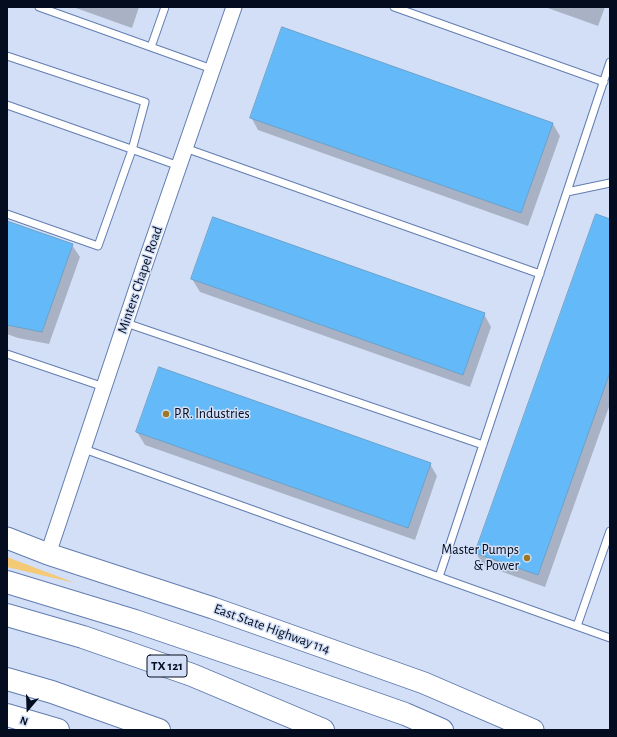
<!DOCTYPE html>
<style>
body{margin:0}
#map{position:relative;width:617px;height:737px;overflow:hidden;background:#d2dff6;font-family:"Alegreya Sans",sans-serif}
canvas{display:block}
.frame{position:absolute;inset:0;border:8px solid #040c1f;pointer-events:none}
.north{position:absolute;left:8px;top:689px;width:40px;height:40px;-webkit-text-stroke:3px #d2dff6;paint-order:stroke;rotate:199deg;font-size:11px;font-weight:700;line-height:16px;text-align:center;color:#040c1f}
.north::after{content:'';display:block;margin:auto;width:14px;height:18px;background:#040c1f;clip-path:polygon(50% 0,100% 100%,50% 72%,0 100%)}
</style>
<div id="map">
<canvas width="617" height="737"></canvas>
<div class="frame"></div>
<div class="north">N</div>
</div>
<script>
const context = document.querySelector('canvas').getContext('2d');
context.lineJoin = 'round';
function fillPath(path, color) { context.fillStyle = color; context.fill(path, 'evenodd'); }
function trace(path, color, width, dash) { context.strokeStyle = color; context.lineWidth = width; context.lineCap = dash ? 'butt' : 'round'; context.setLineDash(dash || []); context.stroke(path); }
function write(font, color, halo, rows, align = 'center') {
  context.font = font + ' "Alegreya Sans",sans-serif'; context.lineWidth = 3; context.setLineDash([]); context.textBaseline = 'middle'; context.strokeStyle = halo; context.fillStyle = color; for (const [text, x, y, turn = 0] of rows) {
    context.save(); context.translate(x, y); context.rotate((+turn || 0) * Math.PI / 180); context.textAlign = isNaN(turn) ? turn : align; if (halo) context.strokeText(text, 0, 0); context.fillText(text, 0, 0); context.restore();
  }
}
fillPath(new Path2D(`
 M7,557L75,583L7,567Z`), '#f4ca77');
fillPath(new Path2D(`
 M73,7H139L132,28Z
 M545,7H605L598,26Z
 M251,117L553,124L560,136L528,226L258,130Z
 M610,220V404L545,587L483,565L476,553Z
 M7,222L72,245L80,257L49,344L18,338L7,334Z
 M192,279L484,314L491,327L470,387L200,292Z
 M137,432L430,464L437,476L415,540L145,445Z`), '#0003');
const building = new Path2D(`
 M282,27L553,123L521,213L250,118Z
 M596,214L610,219V372L538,575L475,553Z
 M213,217L485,313L463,375L191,279Z
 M7,221L73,244L42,332L7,325Z
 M159,367L431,463L408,528L136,432Z`);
fillPath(building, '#64b9f8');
trace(building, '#6aa1cb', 1);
const lane = new Path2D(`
 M39,7L212,69
 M394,7L604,82
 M151,47L165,7
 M7,56L145,102L132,150L98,246L7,214
 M610,62L439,577L610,638
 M7,105L179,166
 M185,148L540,274
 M567,192L610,183
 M126,323L483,445
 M7,354L104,387
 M84,449L439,577
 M577,626L610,531`);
const street = new Path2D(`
 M48,554L145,264L234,7`);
const secondary = new Path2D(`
 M7,538L48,554L213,608L424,683L533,730`);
const highway = new Path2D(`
 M7,582L135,621L282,671L405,714L442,730
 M7,615L83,637L192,675L323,730
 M7,679L52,692L159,730
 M7,715L58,730`);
trace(lane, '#627db0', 9);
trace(street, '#627db0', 17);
trace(secondary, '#627db0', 23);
trace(highway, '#627db0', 24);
trace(lane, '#fff', 7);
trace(street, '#fff', 15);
trace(secondary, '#fff', 21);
trace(highway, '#fff', 22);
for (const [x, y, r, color] of [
 [166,414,4,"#9d7723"],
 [527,558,4,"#9d7723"]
]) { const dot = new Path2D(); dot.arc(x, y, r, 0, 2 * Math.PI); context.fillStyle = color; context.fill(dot); trace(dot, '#d2dff6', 1.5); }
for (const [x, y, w] of [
 [167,666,40]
]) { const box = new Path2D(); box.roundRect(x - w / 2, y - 11, w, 22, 3); context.fillStyle = '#d2dff6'; context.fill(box); trace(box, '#040c1f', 1); }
write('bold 13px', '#040c1f', null, [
 ["TX 121",167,666]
]);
write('14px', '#040c1f', '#d2dff6', [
 ["Minters Chapel Road",140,280,-71],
 ["East State Highway 114",272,629,20]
]);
write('14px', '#040c1f', '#d2dff6', [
 ["P.R. Industries",174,414],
 ["Master Pumps",519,550,"right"],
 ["& Power",519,566,"right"]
], 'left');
</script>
